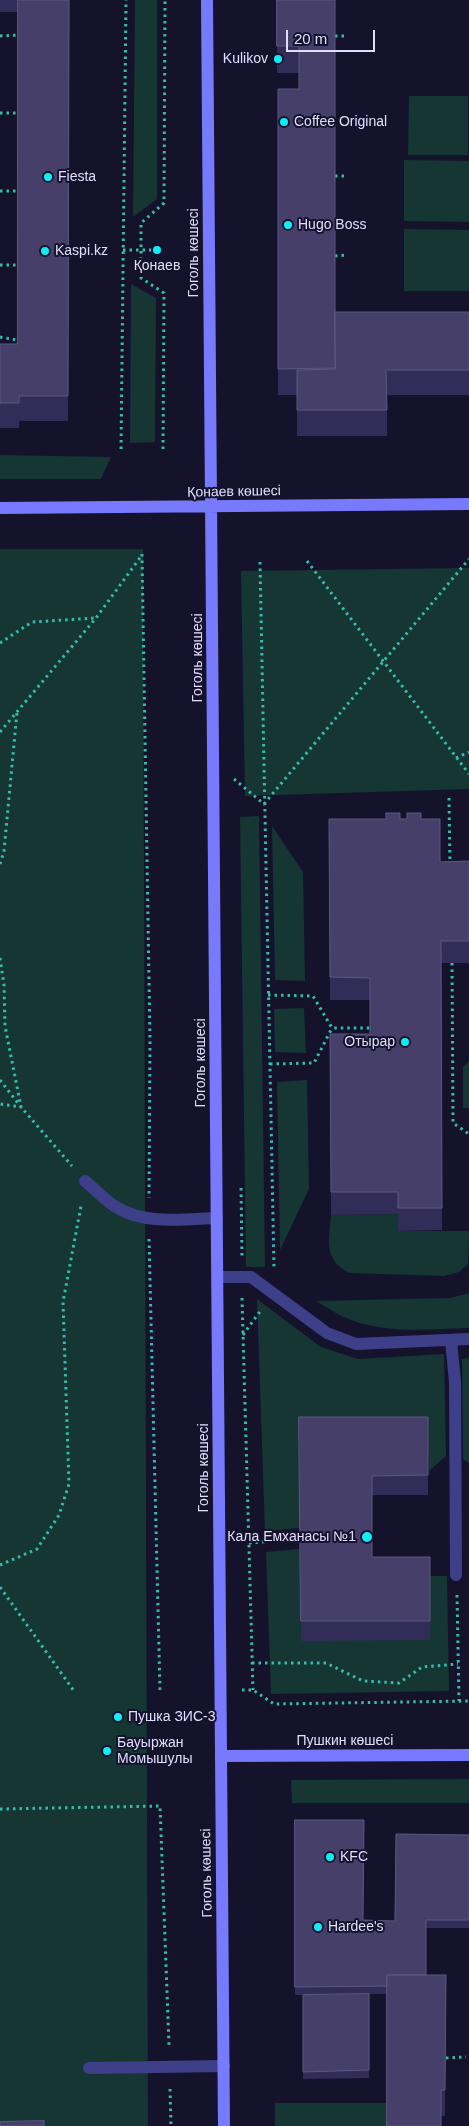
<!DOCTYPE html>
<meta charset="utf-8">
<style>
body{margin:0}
#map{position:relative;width:469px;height:2126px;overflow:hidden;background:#15122c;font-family:Helvetica,sans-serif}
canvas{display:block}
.scale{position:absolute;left:286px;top:30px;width:89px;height:22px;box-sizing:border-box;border:2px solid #e0ddfe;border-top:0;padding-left:6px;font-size:15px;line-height:18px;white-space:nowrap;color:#e0ddfe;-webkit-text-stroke:4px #15122c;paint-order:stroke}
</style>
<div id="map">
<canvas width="469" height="2126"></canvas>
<div class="scale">20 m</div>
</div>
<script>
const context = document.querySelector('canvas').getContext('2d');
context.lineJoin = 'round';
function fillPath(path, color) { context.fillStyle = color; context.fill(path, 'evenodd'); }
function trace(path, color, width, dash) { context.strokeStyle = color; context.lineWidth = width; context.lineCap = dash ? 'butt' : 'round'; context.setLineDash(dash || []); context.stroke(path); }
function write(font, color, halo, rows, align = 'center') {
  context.font = font + ' Helvetica,sans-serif'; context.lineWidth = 4; context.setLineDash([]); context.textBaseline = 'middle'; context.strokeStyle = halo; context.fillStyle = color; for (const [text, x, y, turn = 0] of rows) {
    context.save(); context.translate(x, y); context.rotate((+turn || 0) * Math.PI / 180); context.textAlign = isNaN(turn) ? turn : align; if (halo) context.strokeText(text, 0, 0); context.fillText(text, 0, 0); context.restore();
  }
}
fillPath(new Path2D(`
 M135,0H157V199L133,217Z
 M409,96H468V155H408Z
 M404,160L469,161V222L404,221Z
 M404,229L469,230V291H404Z
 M131,284L156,298L155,442L130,443Z
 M0,455L111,457L101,479H0Z
 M0,549H143L148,2126H0Z
 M469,568V789L245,796L241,571Z
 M259,816L265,1267H246L240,817Z
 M272,826L303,872L305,981L275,980Z
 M304,1008L306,1053L275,1052L274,1009Z
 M469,1061V1108H463V1067Z
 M307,1080L309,1189L280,1250L277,1082Z
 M398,1214V1231H469L468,1264L459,1272L444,1276L349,1273C323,1259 329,1241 331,1215Z
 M469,1293V1328C432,1329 390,1334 354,1321C341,1317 328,1308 316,1301L450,1298Z
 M257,1299L321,1347L358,1359L444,1354L446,1456L429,1471L428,1436L300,1528L265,1531Z
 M469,1358V1463L463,1459L462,1359Z
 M300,1549L301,1641L430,1576H447L449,1691L271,1694L266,1552Z
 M469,1779V1803H292L291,1780Z
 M275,2103H387V2126H275Z`), '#153633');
trace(new Path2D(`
 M0,36L18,35
 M335,36H348
 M0,113H18
 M335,176H348
 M0,191H17
 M123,250H157
 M335,256L348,255
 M0,265H17
 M0,337L17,340
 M121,449L126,0
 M163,449L164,293L141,278V223L164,203L165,0
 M142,554L150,1041L149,1198
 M307,561L469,774
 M260,562L274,1269
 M0,643L32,622L95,618
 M0,732L96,618L142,555
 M456,758L469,752
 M234,779L264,804L469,559
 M449,798L450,866
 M0,864L4,851L17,712
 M0,958L4,985L5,1026L21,1107L0,1104
 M452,963L453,1123L469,1134
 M268,995L313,996L332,1028H370
 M270,1064L314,1063L332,1028
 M0,1080L21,1107L72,1166
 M241,1188L242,1257
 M149,1239L160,1691
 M242,1298L253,1690
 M243,1335L261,1310
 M249,1543L300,1539
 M0,1565L37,1549L59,1515L69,1484L63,1302L81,1206
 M0,1587L74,1691
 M457,1595L459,1701
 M252,1663H326L363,1681L399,1683L422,1667L458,1664
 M242,1690H253L274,1704L469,1701
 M0,1809L160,1806L169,2045
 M446,2058L466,2057
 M170,2089L171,2126`), '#34bcac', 3, [2.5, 4]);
trace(new Path2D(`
 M85,1181C96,1190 106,1202 118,1208C146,1225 185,1219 217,1218
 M451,1340L455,1382L456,1575
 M89,2068L224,2066`), '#3e3f89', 12);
trace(new Path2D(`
 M218,1277H251L327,1333L356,1344L469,1339`), '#3e3f89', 12);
trace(new Path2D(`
 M207,0L224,2126
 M0,508L469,504
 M221,1756L469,1755`), '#777afc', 12);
fillPath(new Path2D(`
 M0,0H69L68,421H19V428H0V344H17L18,12H0Z
 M277,0H335V368L469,312V395H387V436H297V395H278V89H299V73H277Z
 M329,819H421L440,862L469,861V963H441L442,1230L398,1231V1214L331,1215L330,1034H370V1000H330Z
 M299,1417H428V1495H372V1557H430V1640L301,1641Z
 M295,1820L363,1920L395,1921L469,1835V1928H426V1975H446L445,2116H441L387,1994H369V2078L303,2079V1995H335H295Z`), '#322c58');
const building = new Path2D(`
 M18,0H69L68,396H19V403H0V344H17Z
 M277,0H335V368L278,369V89H299V46H277Z
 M335,312H469V370H386L387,410H297V370L335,369Z
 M386,813H400V819H407V813H421V819H440V862L469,861V941H441L442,1208H398V1192H331L330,1034H370V978L330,977L329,819H386Z
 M299,1417H428V1475L372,1476V1557H430V1621H301Z
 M295,1820H364L363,1920L395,1921L396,1834L469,1835V1920H426V1975H387V1986L295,1987Z
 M387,1975H446L445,2090H441V2126H387Z
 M369,1994V2070L303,2072V1995Z
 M44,2121V2126H0V2122Z`);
fillPath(building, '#453f6a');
trace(building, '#5d5881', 1);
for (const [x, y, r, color] of [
 [278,59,5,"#0eeef9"],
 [284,122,5,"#0eeef9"],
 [48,177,5,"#0eeef9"],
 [288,225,5,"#0eeef9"],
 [157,250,5,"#0eeef9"],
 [45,251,5,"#0eeef9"],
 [405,1042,5,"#0eeef9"],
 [367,1537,6,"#0eeef9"],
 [118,1717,5,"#0eeef9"],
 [107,1751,5,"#0eeef9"],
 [330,1857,5,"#0eeef9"],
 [318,1927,5,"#0eeef9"]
]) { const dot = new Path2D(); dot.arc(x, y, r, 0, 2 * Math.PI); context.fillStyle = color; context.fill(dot); trace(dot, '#15122c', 2); }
write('14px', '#e0ddfe', '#15122c', [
 ["Kulikov",268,59,"right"],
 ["Coffee Original",294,122],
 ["Fiesta",58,177],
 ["Hugo Boss",298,225],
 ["Kaspi.kz",55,251],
 ["Қонаев",157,266,"center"],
 ["Отырар",395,1042,"right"],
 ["Кала Eмханасы №1",356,1537,"right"],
 ["Пушка ЗИС-3",128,1717],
 ["Бауыржан",117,1743],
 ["Момышулы",117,1759],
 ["KFC",340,1857],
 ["Hardee's",328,1927]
], 'left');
write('14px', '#e0ddfe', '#15122c', [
 ["Гоголь көшесі",194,253,-90],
 ["Қонаев көшесі",234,492,-1],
 ["Гоголь көшесі",198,658,-90],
 ["Гоголь көшесі",201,1063,-90],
 ["Гоголь көшесі",204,1468,-90],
 ["Пушкин көшесі",345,1741],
 ["Гоголь көшесі",207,1873,-91]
]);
</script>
